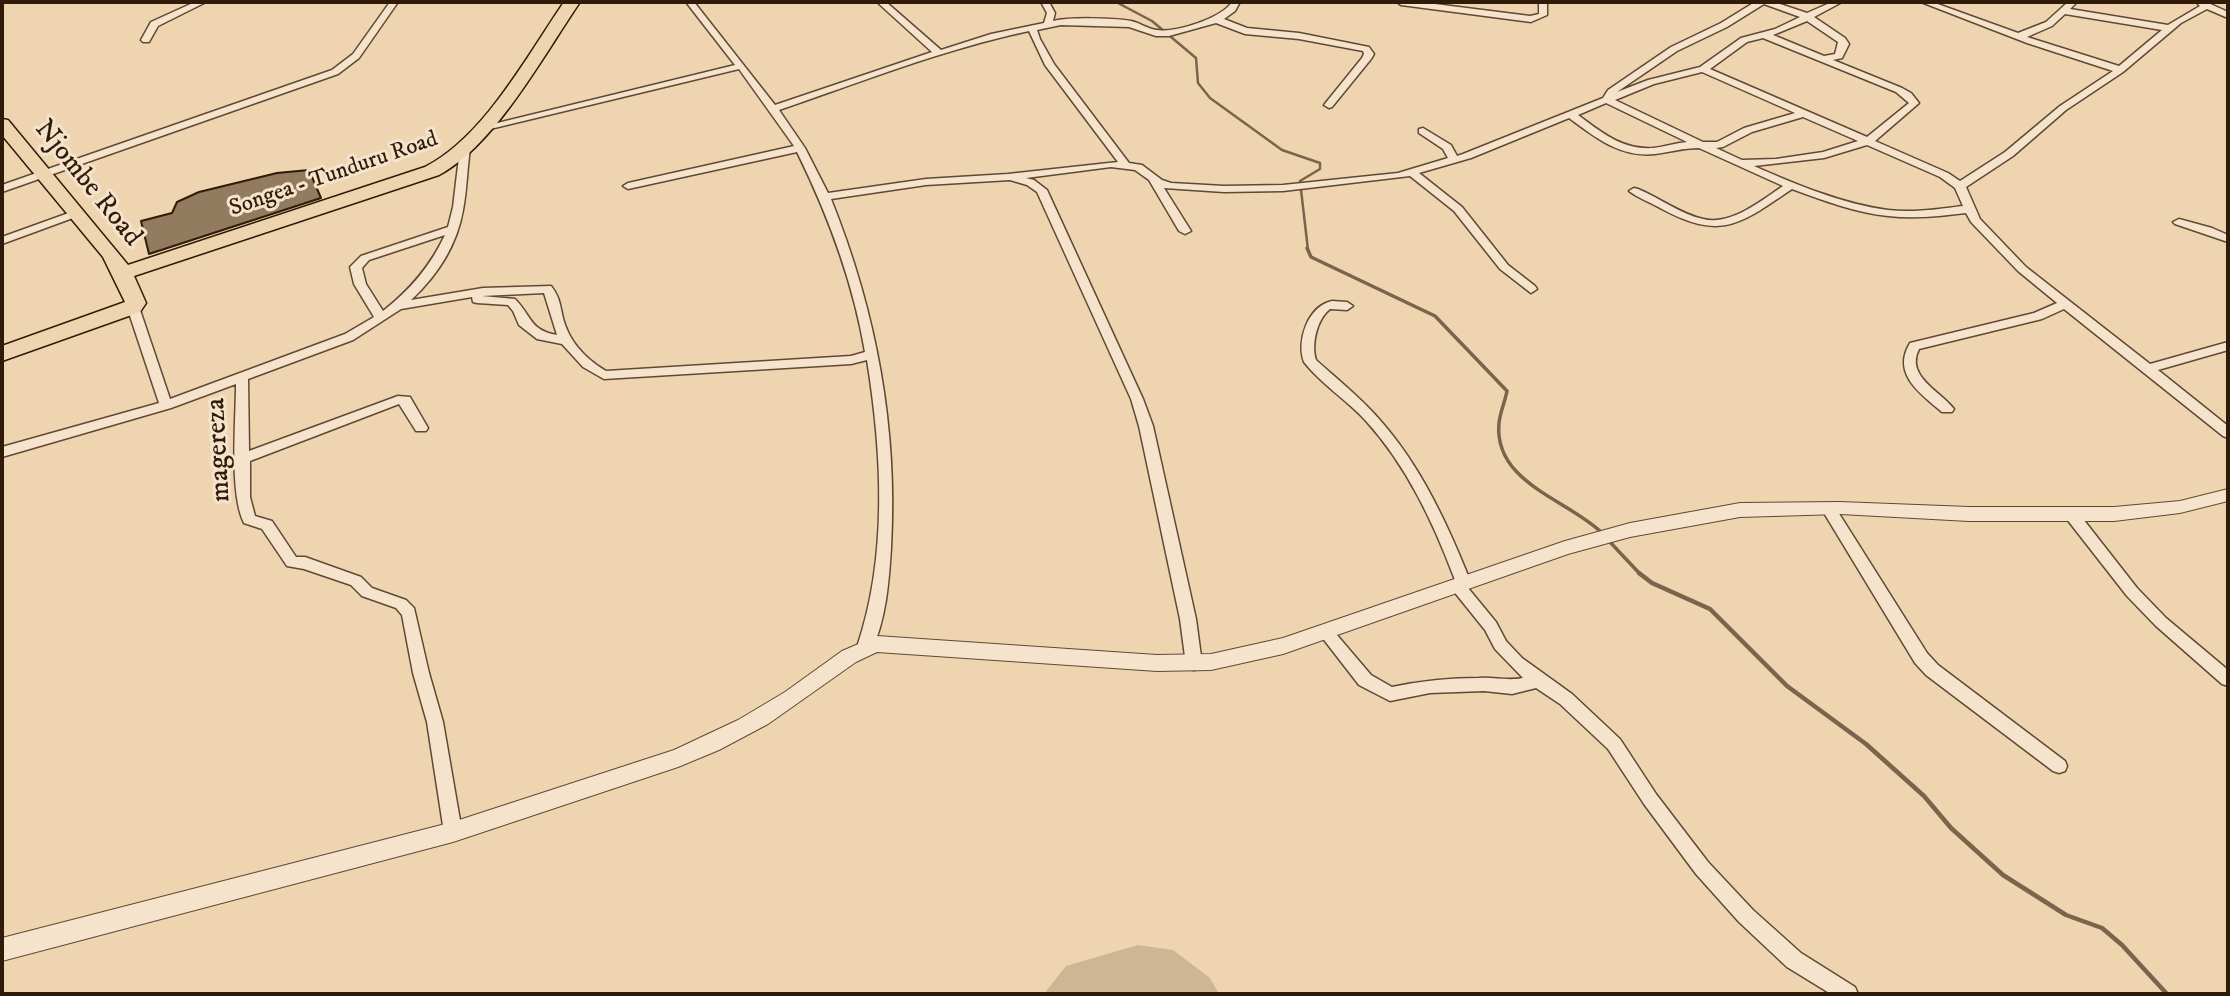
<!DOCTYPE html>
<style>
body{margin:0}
#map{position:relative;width:2230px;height:996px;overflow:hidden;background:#efd4b0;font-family:"IM FELL DW Pica",serif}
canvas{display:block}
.frame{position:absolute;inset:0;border:4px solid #2f1b08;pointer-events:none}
</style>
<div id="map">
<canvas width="2230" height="996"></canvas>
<div class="frame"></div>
</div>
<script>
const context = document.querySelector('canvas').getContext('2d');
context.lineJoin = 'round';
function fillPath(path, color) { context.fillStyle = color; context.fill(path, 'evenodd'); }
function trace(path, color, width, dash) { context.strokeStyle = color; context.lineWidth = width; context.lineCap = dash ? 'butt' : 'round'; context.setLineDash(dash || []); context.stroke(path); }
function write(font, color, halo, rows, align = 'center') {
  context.font = font + ' "IM FELL DW Pica",serif'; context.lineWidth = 6; context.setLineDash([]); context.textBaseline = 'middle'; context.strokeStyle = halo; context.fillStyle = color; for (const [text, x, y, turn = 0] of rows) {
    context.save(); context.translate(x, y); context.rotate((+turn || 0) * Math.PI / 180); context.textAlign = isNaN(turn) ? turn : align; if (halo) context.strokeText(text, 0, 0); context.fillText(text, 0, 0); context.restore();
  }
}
fillPath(new Path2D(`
 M1138,945L1173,950L1210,978L1219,994H1044L1066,966Z`), '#ceb593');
trace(new Path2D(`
 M1116,2L1152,21L1196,58L1198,83L1210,98L1282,150L1320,163V169L1300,181L1308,250`), '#7b644b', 2.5);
trace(new Path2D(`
 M1307,248L1311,257L1435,316L1507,391C1505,402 1500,412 1499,423C1493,483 1569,500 1602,533
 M1609,541L1641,575`), '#7b644b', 3.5);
trace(new Path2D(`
 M1639,573L1652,583L1710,609L1787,686L1866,744L1924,796L1951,828L2003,875L2066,915L2102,928L2122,945L2167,994`), '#7b644b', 4.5);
const building = new Path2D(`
 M309,170L321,198L149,254L141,221L172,213L177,202L199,192L277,173Z`);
fillPath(building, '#937b5f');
trace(building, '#2f1b08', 2);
const minor = new Path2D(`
 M195,2H206L158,26L149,42H143L141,40L151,22Z
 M390,2H398L359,58L338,74L2,192V185L332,70L353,54Z
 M686,2H694L775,105L932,52L877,2H886L941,50L991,34L1044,23L1047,13L1041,2H1049L1055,13L1053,21C1070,17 1113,18 1131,21C1140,23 1148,29 1157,30C1176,33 1222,18 1232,2H1240L1235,11L1224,19L1247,28L1299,33L1369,47L1374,54L1371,59L1332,107L1329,108L1324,105L1362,58L1364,54L1363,51L1299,39L1245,34L1216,23L1169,36H1156L1129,27L1061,25L1037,30L1040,39L1054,64L1129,163L1142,165L1162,180L1171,183L1224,186L1283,185L1398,173L1448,158L1443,149L1419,133V129L1423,128L1451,145L1457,156L1463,154L1603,98L1608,90L1671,47L1721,23L1755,2H1774L1807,13L1832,2H1842L1814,17L1845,38L1849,44L1842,58L1833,60L1902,88L1911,93L1919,103L1875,141L1948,173L1960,181L2005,152L2060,106L2113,71L2027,43L1921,2H1932L2018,33L2046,22L2068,2H2077L2070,9L2168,25L2200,6L2196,2H2206L2228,12V18L2207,9L2181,23L2123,72L2066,110L2013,156L1966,187L1980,219L2026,267L2150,364L2228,342V350L2158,370L2228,426V438L2223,436L2064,309L2042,319L1919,349C1905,376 1940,391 1954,409L1952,412H1942C1921,394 1891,374 1910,343L2034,313L2057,303L2018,271L1971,222L1966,213C1941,216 1914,219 1888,216C1856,213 1822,200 1792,189C1740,224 1722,241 1662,209C1652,203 1638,198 1629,191L1634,188L1638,189C1660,198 1680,214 1703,219C1731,226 1762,200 1783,186L1699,148C1684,148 1670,152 1655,154C1620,158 1595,137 1569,118L1471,158L1419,173L1462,207L1508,265L1535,286L1537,289L1531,293L1500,269L1454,211L1410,176L1283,191L1224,192L1164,188L1191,231L1185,234L1179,231L1149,180L1135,170L1111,167L1026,178L1034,180L1047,190L1143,399L1153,426L1196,619L1202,664L1200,669L1194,670L1188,669L1186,664L1180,619L1139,426L1131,399L1037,192L1027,185L1010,180L926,185L831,199C876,311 898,427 891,548C889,581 886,621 871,651L865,653L859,651L857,647C888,556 882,453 867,360L851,364L604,379L583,367L562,344L537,339L519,325L513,311L508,305L477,303L473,302L472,297L401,309L353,340L248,379L249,451L398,396L410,397L428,428L426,431H416L399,404L250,461V497L255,516L272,521L296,557H305L361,577L372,588L406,600L414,608L429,673L443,722L462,832L459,838L453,840L447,838L444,832L427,722L413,673L402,615L396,608L362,596L351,585L304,569L287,566L262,529L244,523C229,493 236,420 236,384L171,408L2,457V447L159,403L127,307L129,304L133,303L139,307L170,399L345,334L374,317L354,284L350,267L361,256L448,227L453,207L460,149L465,146L470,149C467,169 467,190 463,210C457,245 437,276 411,300L483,288L551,286C560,297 560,306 563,318C569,342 586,359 606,371L851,356L865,352C853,281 828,215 797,152L628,189L623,186L628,183L794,146L739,69L486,130L481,127L735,65ZM1764,4L1800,17L1775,29L1741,38L1700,67L1648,80L1617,92L1677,51L1727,27ZM2065,14L2162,30L2119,66L2027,37L2052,26ZM1807,21L1838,42L1835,54L1824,56L1773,35ZM1029,31L1045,65L1118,162L1008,174L926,179L828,193L805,148L779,110C861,82 944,49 1029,31ZM1763,38L1896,92L1909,103L1867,137L1710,69L1747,42ZM1702,72L1795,113L1744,128L1717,142H1703L1615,100L1654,84ZM1606,103L1687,142C1675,143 1664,147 1653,148C1622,150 1601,132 1578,115ZM1803,117L1858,141L1823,152L1776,159L1742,160L1716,148L1723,147L1752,132ZM1867,145L1940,177L1955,188L1963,206C1939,209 1913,213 1888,210C1842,204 1795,184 1754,166L1824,158ZM445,235C430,267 410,290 383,311L366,284L362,268L369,260ZM544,293L557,335C529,330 532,316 515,299L482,296Z
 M1397,2H1419L1530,16L1539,14V2H1547V15L1531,22L1401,5Z
 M77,210L81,211V215L2,244V237Z
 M2179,219L2212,228L2228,235V242L2175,224L2173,222Z
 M1332,301L1347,302L1353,306L1347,310L1330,309C1317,319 1311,344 1316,360C1337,379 1360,397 1379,419C1421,466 1448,525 1471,583L1468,588L1496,622L1506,641L1522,658L1572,694L1620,739L1656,794L1708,862L1753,910L1801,953L1855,987L1858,994H1831L1787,967L1739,922L1696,874L1644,804L1608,749L1560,704L1536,688L1512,694L1484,691L1430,693L1390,701L1359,685L1321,636L1318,632L1321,628L1326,626L1331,628L1371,675L1392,687C1421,681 1449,678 1479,678C1494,677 1508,681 1523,678L1495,649L1485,630L1452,589L1450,585L1455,580C1434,524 1407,466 1366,421C1347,400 1321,384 1304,362C1296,341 1308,306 1332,301Z
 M1828,503L1833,504L1927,653L1938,665L2065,761L2067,766L2065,771L2059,773L2053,771L1926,675L1915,663L1821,508Z
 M2071,509L2076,510L2137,588L2166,618L2228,670V686L2222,684L2156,626L2127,596L2066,518L2064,514L2066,510Z`);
const tertiary = new Path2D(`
 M2228,489V501L2180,513L2114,521H1969L1840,514L1740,517L1630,537L1568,554L1283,654L1211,670L1157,671L877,652L856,662L768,724L719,750L678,767L453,842L2,961V938L453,822L674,750L738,720L785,692L842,651L877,636L1157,655L1211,654L1283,638L1565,541L1630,523L1740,503L1840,502L1969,507H2114L2180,501Z`);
const trunk = new Path2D(`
 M564,2H580C543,56 496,144 439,175L134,276L146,303L140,312L2,361V346L125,302L103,257L2,135V119L8,120L128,265L425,167C484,137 527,56 564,2Z`);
trace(minor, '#5f4932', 3);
trace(tertiary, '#5f4932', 2);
trace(trunk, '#2f1b08', 3);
fillPath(minor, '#f5e3cc');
fillPath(tertiary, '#f5e3cc');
fillPath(trunk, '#efd4b0');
write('23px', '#2f1b08', '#f5e3cc', [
 ["Songea - Tunduru Road",334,175,-19]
]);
write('28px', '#2f1b08', '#f5e3cc', [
 ["Njombe Road",87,184,51],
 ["magereza",220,450,-93]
]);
</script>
